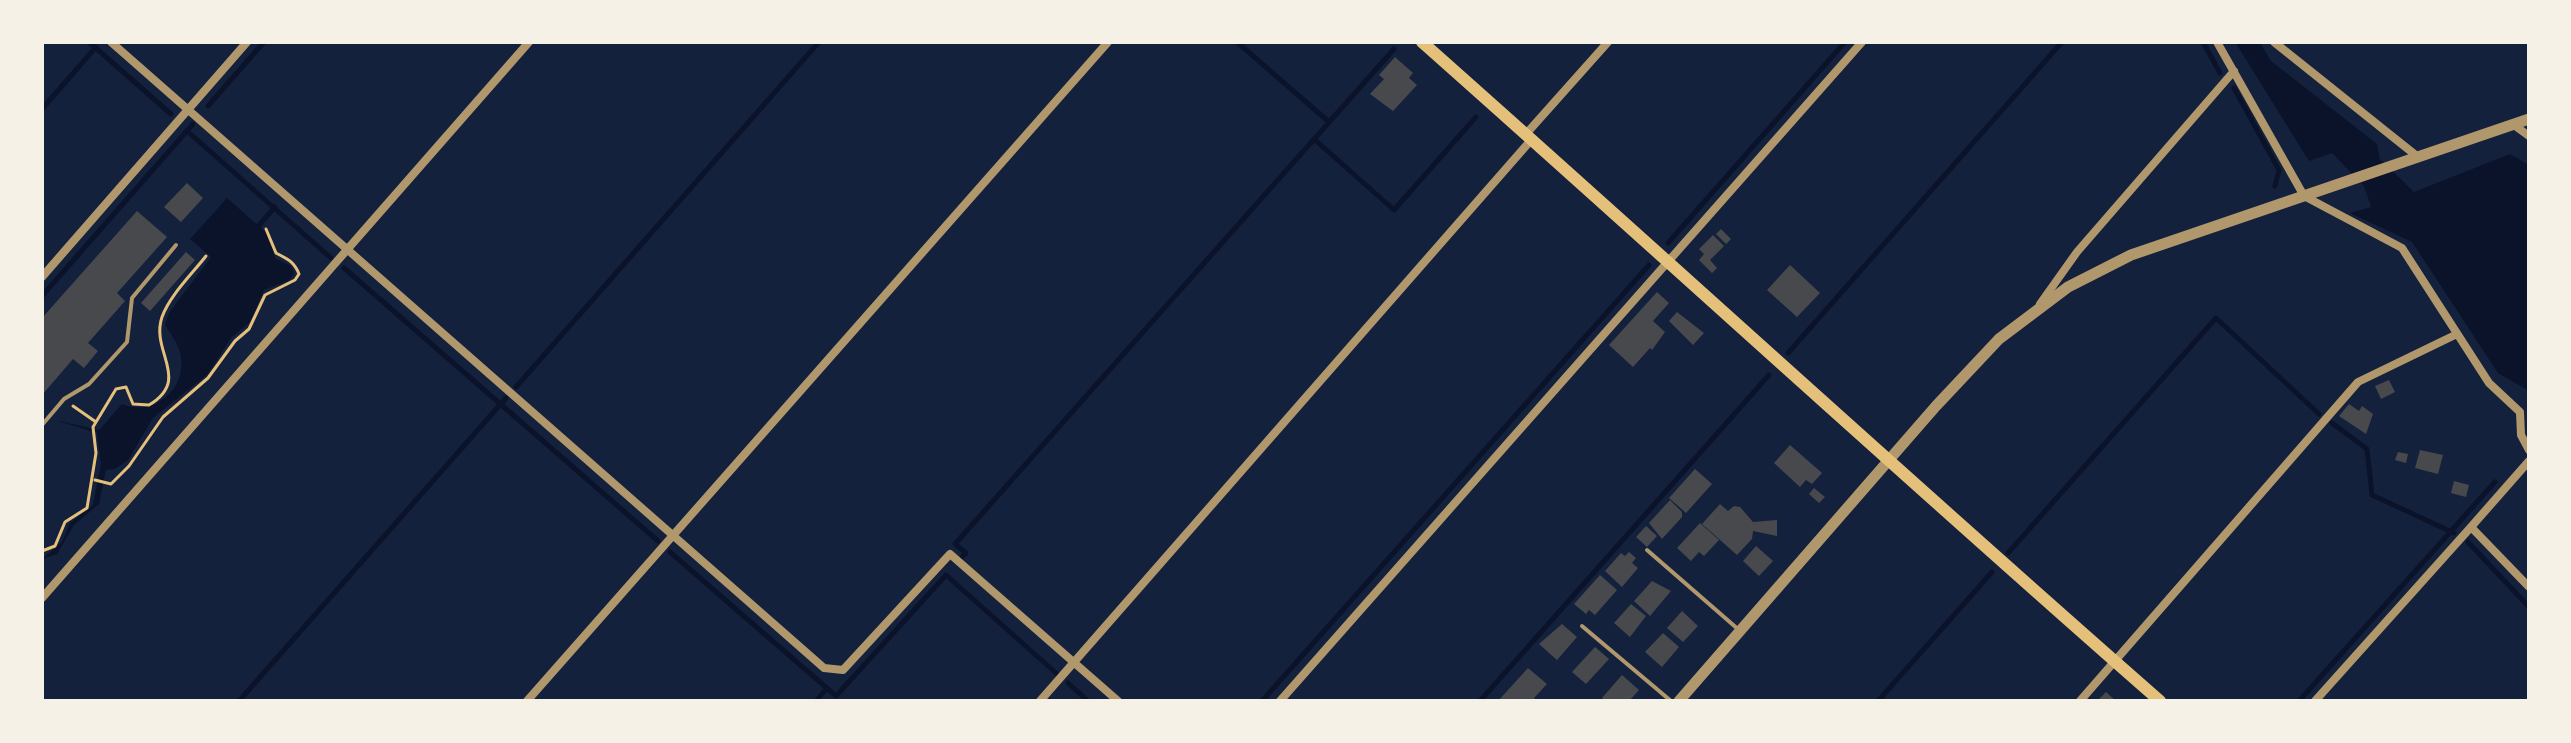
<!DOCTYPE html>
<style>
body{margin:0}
#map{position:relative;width:2571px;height:743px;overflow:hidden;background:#14213d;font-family:"Source Sans 3",sans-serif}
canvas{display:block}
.frame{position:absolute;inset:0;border:44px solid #f6f1e7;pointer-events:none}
</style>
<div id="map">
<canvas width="2571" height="743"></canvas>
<div class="frame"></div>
</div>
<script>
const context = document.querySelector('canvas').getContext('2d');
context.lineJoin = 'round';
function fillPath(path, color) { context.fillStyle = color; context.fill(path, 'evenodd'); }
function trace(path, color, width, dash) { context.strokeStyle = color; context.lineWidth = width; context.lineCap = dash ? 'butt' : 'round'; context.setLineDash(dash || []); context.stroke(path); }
fillPath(new Path2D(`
 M2235,42H2260L2271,61L2377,144L2380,159L2414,192L2510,154L2529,165V391L2498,373L2412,242L2350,213L2371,207L2364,186L2332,153L2309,161Z
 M227,198L268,234L275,258L291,266L294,273L290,280L264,290L250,322L231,338L208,374L153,418L128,460L115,469L106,470L99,504L74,525L57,554L42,559L62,542L70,523L93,505L101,464L97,433L55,420L99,430L122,404C154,418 189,387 180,353C178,343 170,333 165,325L169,313L211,257L190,239Z`), '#0b132b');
trace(new Path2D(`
 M89,42L171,114
 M1237,42L1329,122
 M2203,42L2220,73
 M2234,88L2279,170L2275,186
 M208,106L264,42
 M42,109L96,47
 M187,131L331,258
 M1314,139L1394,210L1476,117
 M259,225L275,207
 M1668,243L1845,42
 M344,268L658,541
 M42,296L193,124
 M1788,353L2062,42
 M516,387L819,42
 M2332,423L2367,449L2372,495L2454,533
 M2468,542L2529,607
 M670,552L836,696L946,575L1057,674
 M2008,553L2216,318L2319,414
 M962,557L966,553L955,544L1394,49
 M1068,683L1088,701
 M239,701L506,398
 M816,701L827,688
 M1262,701L1649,265
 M1480,701L1769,375
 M1878,701L1992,572
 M2299,701L2495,482`), '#0b132b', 5);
fillPath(new Path2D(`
 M1395,57L1413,73L1409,78L1417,85L1393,111L1370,94L1384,79L1379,75Z
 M187,183L203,198L181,222L164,207Z
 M137,211L167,237L117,293L125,301L88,343L98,351L84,368L73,359L42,395V318Z
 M1721,229L1731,239L1726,244L1716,234Z
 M1713,235L1724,246L1710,260L1717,268L1712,273L1699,260L1704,254L1699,249Z
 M186,252L195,260L150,311L141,303Z
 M1790,265L1820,293L1797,317L1767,290Z
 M1657,292L1669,303L1653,321L1665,332L1652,350L1650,348L1633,367L1609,345Z
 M1677,312L1704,333L1693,345L1669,321Z
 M2389,380L2395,392L2381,399L2375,386Z
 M2349,404L2359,411L2362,406L2373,414L2366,434L2339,416Z
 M1790,445L1822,473L1812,484L1806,480L1800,487L1774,463Z
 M2420,450L2443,455L2438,474L2415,468Z
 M2398,452L2408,454L2406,463L2395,460Z
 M1695,469L1712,484L1686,513L1669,498Z
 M2454,481L2469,485L2466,497L2451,493Z
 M1814,488L1825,497L1819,503L1809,494Z
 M1670,500L1682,512V517L1662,539L1649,523Z
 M1720,504L1728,511L1734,506L1740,507L1753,522L1777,520V536L1753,531L1752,539L1737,555L1702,524Z
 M1700,523L1719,540L1704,556L1699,552L1691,561L1677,548Z
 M1646,526L1657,536L1647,547L1636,537Z
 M1756,546L1773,561L1759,576L1743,561Z
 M1629,552L1636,558L1632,563L1638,568L1622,587L1605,571L1621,553L1625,556Z
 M1600,575L1617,590L1595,615L1589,610L1586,614L1574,604Z
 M1652,581L1671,591L1650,616L1634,601Z
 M1631,604L1646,616L1630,637L1614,623Z
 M1682,611L1698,626L1683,642L1667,628Z
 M1562,624L1577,637L1557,660L1539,644Z
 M1663,633L1679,647L1662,667L1645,652Z
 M1595,647L1609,659L1586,684L1572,672Z
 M1528,668L1547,684L1534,698L1537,701H1498Z
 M1622,675L1639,690L1629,701H1605L1602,698Z
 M2106,692L2116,701H2097Z`), '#48494c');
trace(new Path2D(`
 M73,406L96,422
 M95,480L111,484L129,466L163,417L208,378L235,341L249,329L265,295L295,280L299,274C294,261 287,259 276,253L266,229
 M42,551L55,546L65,522L87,508L96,453L93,427L116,389L126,387L133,404L149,405C192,379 150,352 162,317C170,295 192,274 206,256`), '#e5c07b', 3);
trace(new Path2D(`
 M42,425L64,399L89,384L127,342L132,298L176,245
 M1647,550L1739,630
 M1582,626L1671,701`), '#b1986c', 4);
trace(new Path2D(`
 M111,42L824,668L843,670L950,554L1118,701
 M2217,42L2304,196L2402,248L2489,383L2520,412L2521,435L2529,450
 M2274,42L2418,157
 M2514,125L2529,136
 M1526,134L1608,42
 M42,277L247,42
 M2040,304L2077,252L2234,71
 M2529,461L2471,527L2529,587
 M42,598L529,42
 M527,701L1108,42
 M1040,701L1532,139
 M1280,701L1862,42
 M2080,701L2358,382L2455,335
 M2315,701L2471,527`), '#b1986c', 8);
trace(new Path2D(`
 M1679,701L1936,406L1999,339L2068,287L2131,255L2529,119`), '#b1986c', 11);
trace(new Path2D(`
 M1422,42C1669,261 1912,484 2160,701`), '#e5c07b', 12);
</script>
